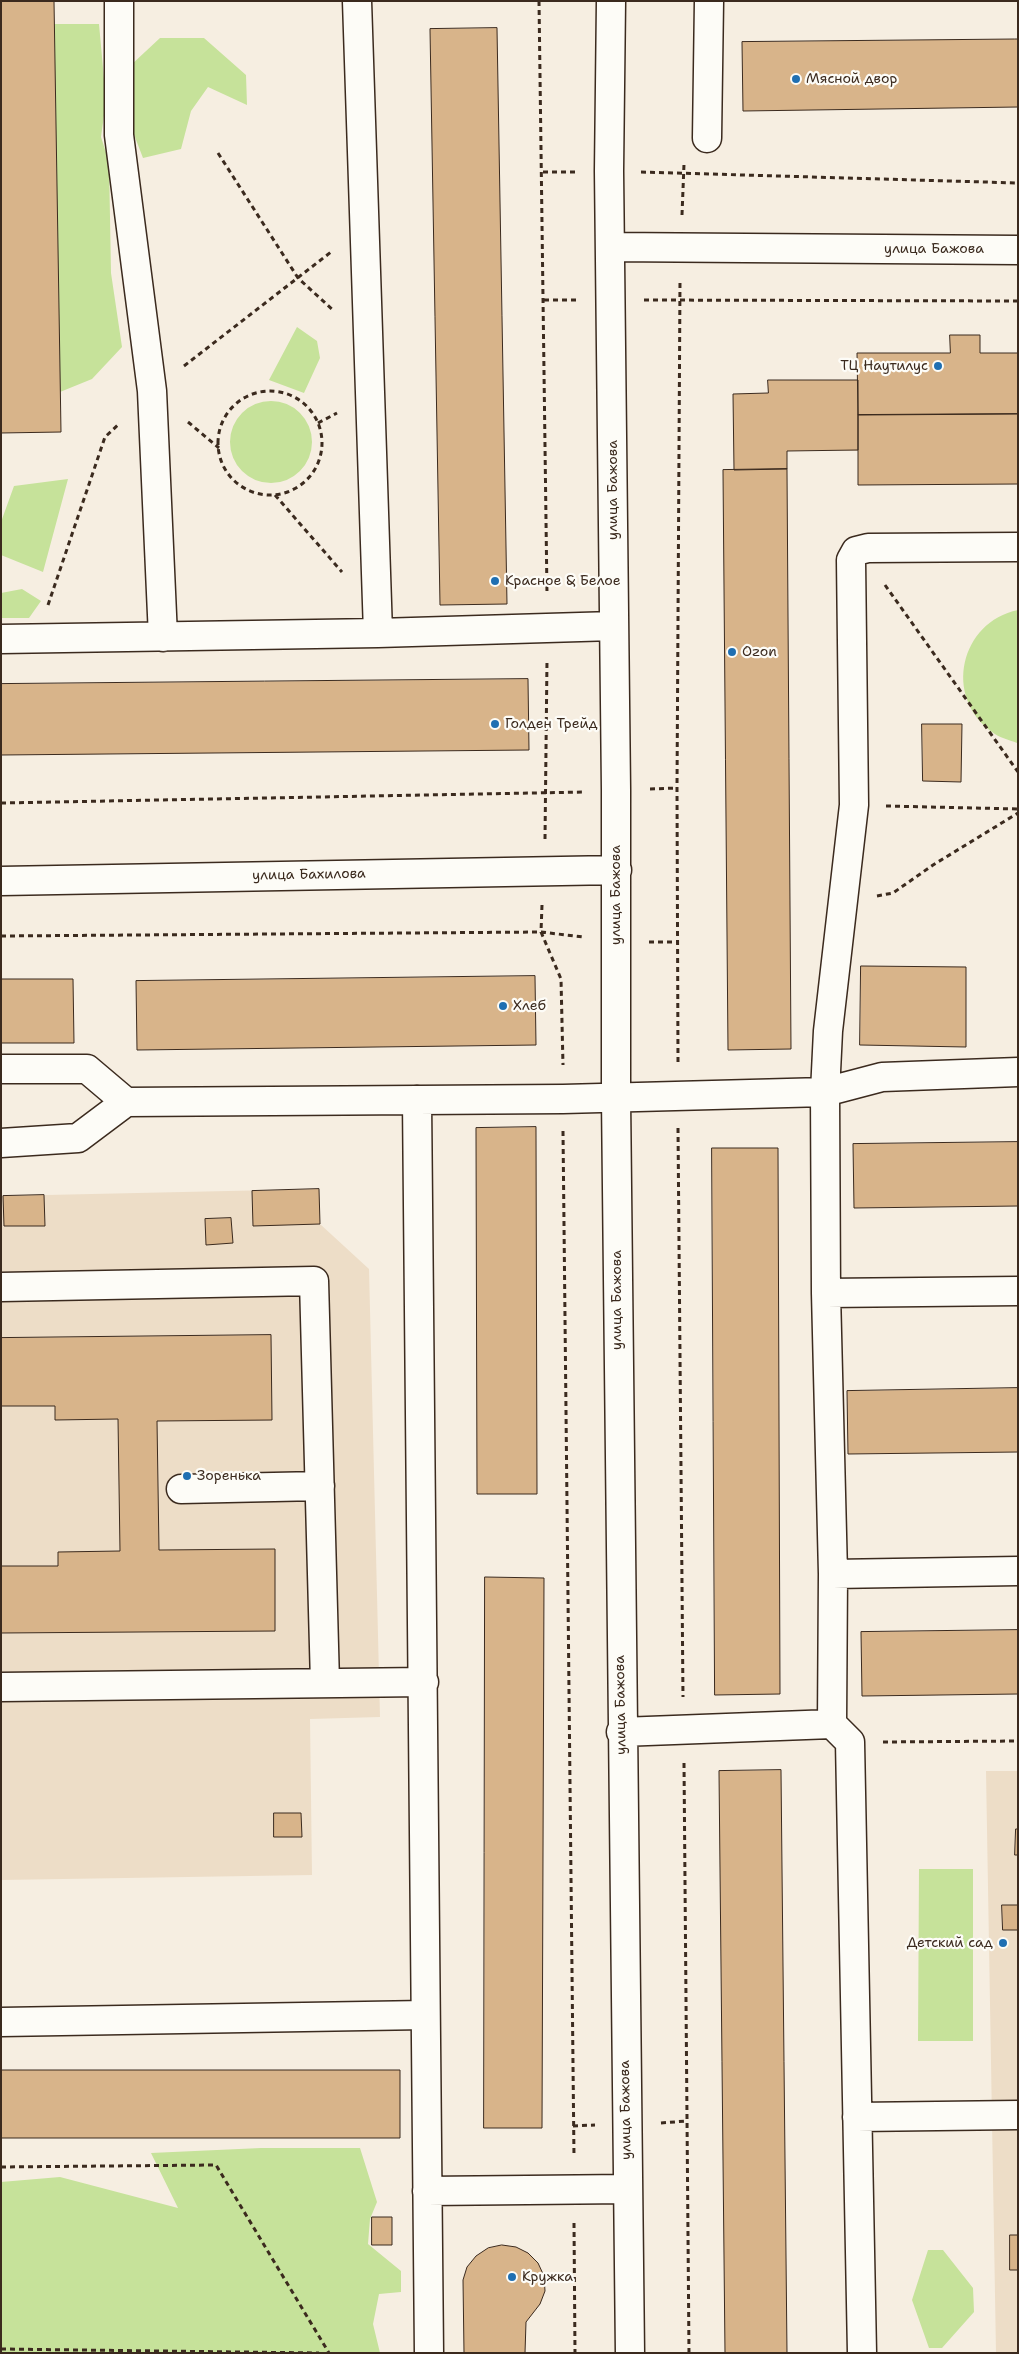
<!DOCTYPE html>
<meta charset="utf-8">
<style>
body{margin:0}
#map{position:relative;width:1019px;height:2354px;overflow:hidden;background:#f6eee1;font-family:"Shantell Sans",sans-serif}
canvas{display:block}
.frame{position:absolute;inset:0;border:2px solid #3b2a1e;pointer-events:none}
</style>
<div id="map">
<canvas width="1019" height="2354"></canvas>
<div class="frame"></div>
</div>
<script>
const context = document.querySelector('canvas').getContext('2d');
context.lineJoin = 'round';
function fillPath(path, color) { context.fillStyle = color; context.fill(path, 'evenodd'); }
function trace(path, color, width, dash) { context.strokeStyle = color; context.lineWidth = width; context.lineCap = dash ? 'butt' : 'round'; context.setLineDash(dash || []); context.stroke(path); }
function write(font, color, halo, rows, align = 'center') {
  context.font = font + ' "Shantell Sans",sans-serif'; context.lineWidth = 4.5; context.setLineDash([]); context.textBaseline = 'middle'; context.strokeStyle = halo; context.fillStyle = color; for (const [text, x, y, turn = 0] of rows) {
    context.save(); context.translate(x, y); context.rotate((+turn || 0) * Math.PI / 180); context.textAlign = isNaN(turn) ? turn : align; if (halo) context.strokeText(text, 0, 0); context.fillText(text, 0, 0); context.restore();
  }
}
fillPath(new Path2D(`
 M319,1189L320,1224L369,1269L380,1717L310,1719L312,1875L1,1880V1196Z
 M986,1771H1018V2353H996Z`), '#edddc7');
fillPath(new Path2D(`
 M54,24H99L106,101L101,137L109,162L111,273L122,347L92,379L60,392Z
 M160,38H204L246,75L247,105L208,87L191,111L181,149L143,158L128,119L131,65Z
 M297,327L317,341L320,358L304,393L269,380Z
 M230 442a41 41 0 1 1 82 0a41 41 0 1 1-82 0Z
 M68,479L43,572L1,555V522L14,486Z
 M22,589L41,601L29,618H1V593Z
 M1018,610V743H1017C1009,740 998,737 992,732C943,697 960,622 1018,610Z
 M919,1869H973V2041H918Z
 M261,2148H360L377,2202L370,2219L368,2244L401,2271V2292L379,2294L373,2324L380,2353H1V2182L60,2177L178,2208L151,2153Z
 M928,2250H943L973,2288L974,2312L942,2348H929L912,2300Z`), '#c6e29a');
const building = new Path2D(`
 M1,1H54L61,432L1,433Z
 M497,28L507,604L440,605L430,29Z
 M1015,39H1018V107L743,111L742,42Z
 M950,335H980V353H1018V414L858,415L857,353H950Z
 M768,380H858V450L787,451V469L734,470L733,394L768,393Z
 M1018,414V484L858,485V415Z
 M787,469L791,1049L728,1050L723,470Z
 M528,679L529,750L1,755V684Z
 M922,724H962L961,782L923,781Z
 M861,966L966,967V1047L860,1045Z
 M535,976L536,1045L137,1050L136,981Z
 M1,979H73L74,1043H1Z
 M536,1127L537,1494H477L476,1128Z
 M1018,1142V1206L854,1208L853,1144Z
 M712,1148H778L780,1694L715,1695Z
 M319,1189L320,1224L253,1226L252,1191Z
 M44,1195L45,1226H4L3,1196Z
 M231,1218L233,1243L206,1245L205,1219Z
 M271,1335L272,1420L157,1421L159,1550L275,1549V1631L1,1633V1566H58V1552L120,1551L118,1419L55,1420V1406H1V1338Z
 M1018,1388V1452L848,1454L847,1391Z
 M485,1577L544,1578L542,2128H484Z
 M1018,1630V1694L862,1696L861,1632Z
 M781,1770L787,2353H725L719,1771Z
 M274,1813H301L302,1837H274Z
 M1016,1829H1018V1855H1015Z
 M1002,1905H1018V1930H1003Z
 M1,2070H400V2138H1Z
 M372,2217H392V2245H372Z
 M1010,2235H1018V2270H1010Z
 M502,2245L516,2247L528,2253L538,2263L544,2276L545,2291L540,2304L526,2322L525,2353H464L463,2280L467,2267L476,2256L488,2248Z`);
fillPath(building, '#d8b48a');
trace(building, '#3b2a1e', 1);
const minor = new Path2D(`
 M119,1V135L152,391L163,637
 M357,1L378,633
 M611,1L609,171L616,790V1098L630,2353
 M707,138L709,1
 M610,247L1018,250
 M1,639L378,633L614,626
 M1,881L617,870
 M1,1069H87L126,1102L563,1099L825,1092L882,1077L1018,1072
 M417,1100L429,2353
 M1,1143L78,1138L126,1102
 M1,1287L314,1281L325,1683
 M826,1293L1018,1291
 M181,1489L320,1486
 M833,1574L1018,1571
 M1,1687L424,1682
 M621,1732L832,1724
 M1,2022L425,2015
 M857,2117L1018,2115
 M427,2191L627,2189
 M862,2353L850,1742L832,1724L833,1574L826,1293L825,1092L828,1031L854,805L851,560L856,551L868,548L1018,547`);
trace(minor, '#3b2a1e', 31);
trace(new Path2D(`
 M539,1L547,594
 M218,153L298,278L334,311
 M543,172H575
 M641,172L1018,183
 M682,215L684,164
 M544,300H578
 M644,300L1018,301
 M184,366L331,252
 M218 443a52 52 0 1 1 104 0a52 52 0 1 1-104 0Z
 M188,422L219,448
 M318,423L337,413
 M275,495L342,572
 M885,585L1018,772
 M48,605L105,437L119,424
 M650,789L677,788
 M1,803L584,792
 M886,806L1018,809
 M545,839L547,660
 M877,896L893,893L933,865L1018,813
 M542,905L541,932L561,979L563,1065
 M1,936L541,932L583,937
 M649,942H679
 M678,1062L677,788L680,281
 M678,1128L683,1697
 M563,1131L574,2157
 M883,1742L1018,1741
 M684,1763L689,2353
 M661,2123L687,2121
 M573,2126L595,2125
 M1,2167L216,2165L329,2353
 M574,2223L575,2353
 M1,2349L319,2353`), '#3b2a1e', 3, [5, 4]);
trace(minor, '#fdfcf7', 28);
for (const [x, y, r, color] of [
 [796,79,5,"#1f6fb2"],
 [938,366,5,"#1f6fb2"],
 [495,581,5,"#1f6fb2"],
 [732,652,5,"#1f6fb2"],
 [495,724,5,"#1f6fb2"],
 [503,1006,5,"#1f6fb2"],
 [187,1476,5,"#1f6fb2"],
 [1003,1943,5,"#1f6fb2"],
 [512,2277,5,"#1f6fb2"]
]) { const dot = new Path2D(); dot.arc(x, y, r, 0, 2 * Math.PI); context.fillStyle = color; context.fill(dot); trace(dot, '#fdfcf7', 2); }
write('14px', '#3b2a1e', '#fdfcf7', [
 ["Мясной двор",806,79],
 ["ТЦ Наутилус",928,366,"right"],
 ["Красное & Белое",505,581],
 ["Ozon",742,652],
 ["Голден Трейд",505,724],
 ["Хлеб",513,1006],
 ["Зоренька",197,1476],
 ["Детский сад",993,1943,"right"],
 ["Кружка",522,2277]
], 'left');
write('14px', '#3b2a1e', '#fdfcf7', [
 ["улица Бажова",934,249],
 ["улица Бажова",613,490,-90],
 ["улица Бахилова",309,875,-1],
 ["улица Бажова",616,895,-90],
 ["улица Бажова",617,1300,-90],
 ["улица Бажова",621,1705,-91],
 ["улица Бажова",626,2110,-91]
]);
</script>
